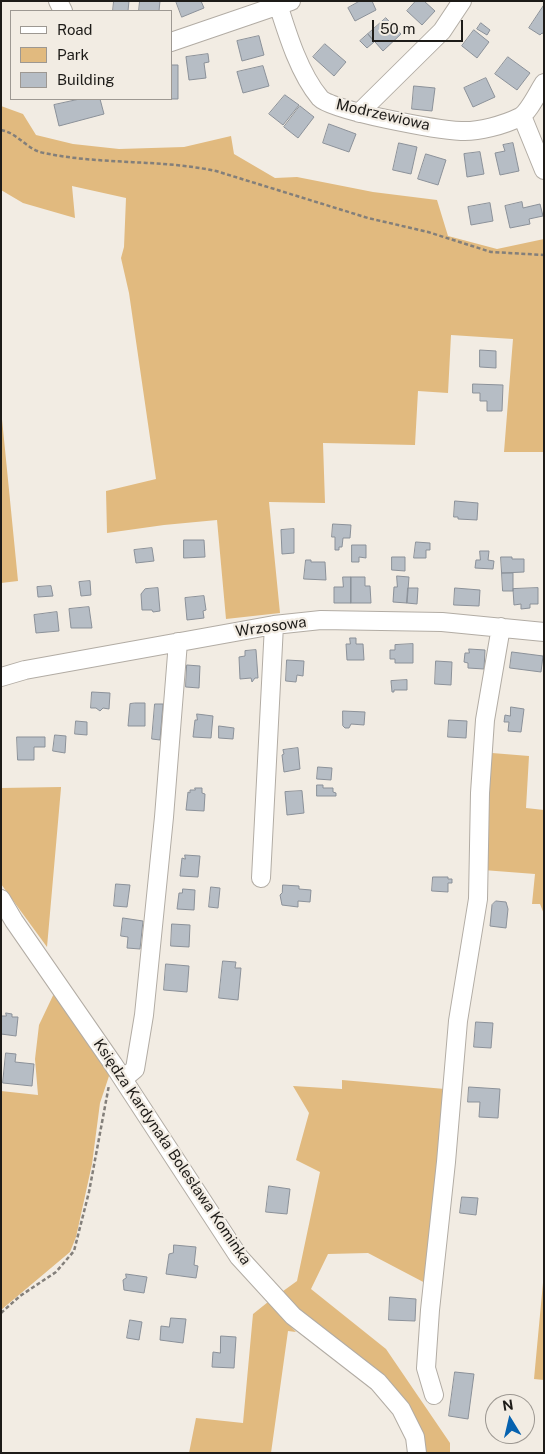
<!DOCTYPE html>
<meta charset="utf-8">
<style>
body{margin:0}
#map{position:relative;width:545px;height:1454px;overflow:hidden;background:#f2ece3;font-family:"Public Sans",sans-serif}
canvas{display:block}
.frame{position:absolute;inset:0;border:2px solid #1d1b18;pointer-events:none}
.legend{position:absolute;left:10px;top:10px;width:162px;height:90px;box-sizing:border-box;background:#f2ece3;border:1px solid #9d9892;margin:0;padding:6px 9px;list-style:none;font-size:15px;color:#1d1b18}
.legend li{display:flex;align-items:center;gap:10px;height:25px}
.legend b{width:25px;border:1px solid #9d9892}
.north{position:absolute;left:485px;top:1394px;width:50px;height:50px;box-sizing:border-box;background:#f2ece3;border:1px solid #9d9892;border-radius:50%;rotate:351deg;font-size:14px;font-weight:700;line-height:20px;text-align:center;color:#1d1b18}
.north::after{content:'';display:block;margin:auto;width:18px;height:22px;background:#0662af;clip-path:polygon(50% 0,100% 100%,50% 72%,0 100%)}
.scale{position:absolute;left:372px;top:20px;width:91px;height:22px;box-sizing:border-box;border:2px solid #1d1b18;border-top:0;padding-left:6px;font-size:15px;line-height:18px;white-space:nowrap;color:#1d1b18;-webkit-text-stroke:4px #f2ece3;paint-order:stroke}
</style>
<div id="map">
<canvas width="545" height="1454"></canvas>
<div class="frame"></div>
<ul class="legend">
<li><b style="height:6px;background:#fff"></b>Road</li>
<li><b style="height:14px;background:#e1ba7f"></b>Park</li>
<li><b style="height:14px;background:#b6bdc5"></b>Building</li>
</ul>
<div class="north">N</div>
<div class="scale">50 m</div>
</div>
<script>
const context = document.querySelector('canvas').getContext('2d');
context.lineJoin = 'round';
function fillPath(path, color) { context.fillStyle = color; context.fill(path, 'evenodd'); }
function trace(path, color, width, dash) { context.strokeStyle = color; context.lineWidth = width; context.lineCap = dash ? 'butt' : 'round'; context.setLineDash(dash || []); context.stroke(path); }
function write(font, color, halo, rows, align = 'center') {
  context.font = font + ' "Public Sans",sans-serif'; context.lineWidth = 4.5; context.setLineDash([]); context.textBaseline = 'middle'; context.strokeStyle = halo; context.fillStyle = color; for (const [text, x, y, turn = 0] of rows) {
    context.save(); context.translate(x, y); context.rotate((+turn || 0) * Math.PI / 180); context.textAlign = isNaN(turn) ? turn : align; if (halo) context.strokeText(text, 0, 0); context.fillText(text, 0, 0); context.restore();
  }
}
fillPath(new Path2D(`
 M1,106L23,114L36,135L73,144L119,149L184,147L231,136L234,154L275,178L297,177L373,192L437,200L448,236L497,249L544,239V452H504L513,339L451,335L448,393L418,391L415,445L323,443L325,503L269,502L280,613L226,619L217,520L164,525L107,533L106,491L156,479L129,293L121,258L124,247L126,198L72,186L75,218L23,203L1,190Z
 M1,409L18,581L1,583Z
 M492,753L529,756L526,808L544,810V914L540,904H532L535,874L483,870L487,755Z
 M61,787V788L47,947L1,884V788Z
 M58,985L113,1064L100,1103L92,1164L76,1237L70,1252L1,1310V1091L38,1095L35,1059L39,1025Z
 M342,1080L445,1089L429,1285L368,1253L328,1254L311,1289L386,1349L450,1443V1453H425L408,1408L398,1392L378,1370L279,1294L297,1281L320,1172L296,1160L309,1113L293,1086L342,1089Z
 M544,1272V1380L534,1379Z
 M268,1302L296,1332L288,1331L271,1453H189L196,1418L243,1423L253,1314Z`), '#e1ba7f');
const building = new Path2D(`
 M114,1H129L128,11H113Z
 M140,1H160L159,11H139Z
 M176,1H201L204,8L182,17Z
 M360,1H372L376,10L355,21L348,8Z
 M416,1H424L435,11L422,25L407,11Z
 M544,5V34L542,33L540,35L529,28Z
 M386,18L401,34L383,51L368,34Z
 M481,23L490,30L487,35L477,29Z
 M474,30L489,42L477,58L462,46Z
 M368,34L374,42L367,48L360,41Z
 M259,36L264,55L242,61L237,41Z
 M325,44L346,62L334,76L313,57Z
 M208,54L209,62L204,63L206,78L189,80L186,57Z
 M508,57L530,73L517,90L495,74Z
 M171,65H178V99H158H171Z
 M263,66L269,86L243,93L237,72Z
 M486,78L495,97L473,107L464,88Z
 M414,86L435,88L432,111L412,109Z
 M285,95L299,105L283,125L269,114Z
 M80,99H100L104,114L59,126L54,105Z
 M300,106L314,117L298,138L284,127Z
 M329,124L356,134L349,152L323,143Z
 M399,143L417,147L411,174L393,170Z
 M513,143L519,171L500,175L495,153L505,151L503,145Z
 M480,152L484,174L467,177L464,154Z
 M426,154L446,160L438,185L418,179Z
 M522,202L523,208L540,204L543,216L529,219L530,224L510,228L505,206Z
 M490,203L493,221L471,225L468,207Z
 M480,350L496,351V368L480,367Z
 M473,384L503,385L502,411H487V401H480V393H473Z
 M455,501L478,503L477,520L458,519V517H454Z
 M333,524L351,525L350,538H343L342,547H339V550H335V537H332Z
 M294,529V553L282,554L281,530Z
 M184,540H204L205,557L184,558Z
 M416,542L430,543V550H426V558H414Z
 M352,545H366V558L359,557V562H352Z
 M152,548L154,561L136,563L134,550Z
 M480,551H489L488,560L494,561L493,569L475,568L476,560H480Z
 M392,557H405V571L392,570Z
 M501,557H512V559H524V572L502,573Z
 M306,560H311V562H325L326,580L304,579Z
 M502,573H513V591H503Z
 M397,576L409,577L407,603L393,602L394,587H397Z
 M343,577H351V603H334V587H343Z
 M351,577H365V586H370L371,603H351Z
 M90,581L91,595L81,596L79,582Z
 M51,586L53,596L38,597L37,587Z
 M158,588L160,611L153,612L152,610H142L141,594L145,589Z
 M408,588H418L417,604L407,603Z
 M455,588L480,590L479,606L454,605Z
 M538,588V604H530V608L521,609V604L514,605L513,589Z
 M204,596L206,610L203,611L204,618L187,620L185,598Z
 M89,607L92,628H71L69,609Z
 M57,612L59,631L36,633L34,615Z
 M350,638H356V644H363L364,660H347L346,644H350Z
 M413,644V663H395V659H390V650H395V645Z
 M469,649L485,650L484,669L468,668V663L464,662L465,653H469Z
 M256,650L258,678H255L252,682L251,678L240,679L239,657L245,656V651Z
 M512,652L543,656L541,672L510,668Z
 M287,660L304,661L303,676L297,675L296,682L286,681Z
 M436,661L452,662L451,685L435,684Z
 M187,665L200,666L199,688L186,687Z
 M407,680V690H394V692H392L391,681Z
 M92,692L110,693L109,709L103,708L100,711L96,708H91Z
 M135,703H145V726H128L130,704Z
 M155,704H163L160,740L152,739Z
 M511,707L524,709L521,732L508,731L509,722H504L505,715L510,716Z
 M343,711L365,712L364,725L351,724L349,728H345L343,726Z
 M197,714L213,716L211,738L193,737L195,720H197Z
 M449,720L467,721L466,738L448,737Z
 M76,721L87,722V735L75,734Z
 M219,726L234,728L233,739L219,738Z
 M55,735L66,736L65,753L53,751Z
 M17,737H45V747H34V760H18Z
 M298,748L300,769L284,772L282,755L284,754L283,750Z
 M318,767L332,768L331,780L317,779Z
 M317,785H323V788H333V792L336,793V796H317Z
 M195,788H202V793L205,794L204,811L186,810L188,792L190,793V790H195Z
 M302,791L304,813L287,815L285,792Z
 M185,855L200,856L198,877L180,876L182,858L185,859Z
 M433,877H448V879H452V883H448V892L432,891Z
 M116,884L130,885L127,907L114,906Z
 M283,885L299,886V889L311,890L310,902L298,901V907L282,905L280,895L282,893Z
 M211,887L220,888L218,908L209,907Z
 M183,889L195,890L194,910L177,909L179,893H182Z
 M496,901L506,902L508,909L506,928L490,926L492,905Z
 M123,918L143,921L140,949L127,948L128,937L121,936Z
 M172,924L190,925L189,947L171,946Z
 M223,961L236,962L235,968H241L238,1000L219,998Z
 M166,964L189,966L187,992L164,990Z
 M6,1013L12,1014V1017H18L16,1036L1,1034V1016H6Z
 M476,1022L493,1023L491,1048L474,1047Z
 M6,1053L16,1054L15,1062L34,1064L32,1086L3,1083Z
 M469,1087L500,1089L498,1118L479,1117L480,1102H468Z
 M269,1186L290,1189L287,1214L266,1212Z
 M462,1197L478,1198L476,1215L460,1213Z
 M174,1245L196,1247L194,1265L198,1266L196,1278L166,1274L169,1254L173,1253Z
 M126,1274L147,1277L144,1293L124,1290L123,1280L126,1278Z
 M390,1297L416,1299L415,1321L389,1320Z
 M171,1318L186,1319L183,1343L160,1340L161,1326L169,1327Z
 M130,1320L142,1322L139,1340L127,1338Z
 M221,1336L236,1337L234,1368L212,1367L213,1352L220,1353Z
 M455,1372L474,1374L468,1419L449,1416Z`);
fillPath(building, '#b6bdc5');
trace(building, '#8b9199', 1);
const minor = new Path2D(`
 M58,1L63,11
 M277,1C287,33 299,73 320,98C332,111 439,130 461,131C478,132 504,125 520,117C529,112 538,92 544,83
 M171,42L291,1
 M359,113L442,31L462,1
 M522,116L544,170
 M1,677L25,670L274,625L321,620L442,622L544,632
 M261,878L274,625
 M1,899L14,921L113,1064L239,1257L293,1316L378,1382L401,1409L415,1437L417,1453
 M123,1079L135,1069L144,1015L164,817L178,642
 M434,1395L426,1368L430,1310L446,1162L458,1021L478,899L480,793L485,720L501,627`);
trace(minor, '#b2aca4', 20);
trace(new Path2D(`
 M1,130C18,133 27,150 44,153C101,165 159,159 216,171L368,218L428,232L491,252L544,255
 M1,1313L20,1296L56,1272L74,1251L89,1192L109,1085`), '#837f7a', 2.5, [4, 2.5]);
trace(minor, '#fff', 18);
write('15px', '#1d1b18', '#f2ece3', [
 ["Modrzewiowa",383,115,13],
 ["Wrzosowa",271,627,-8],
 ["Księdza Kardynała Bolesława Kominka",172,1152,56]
]);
</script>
